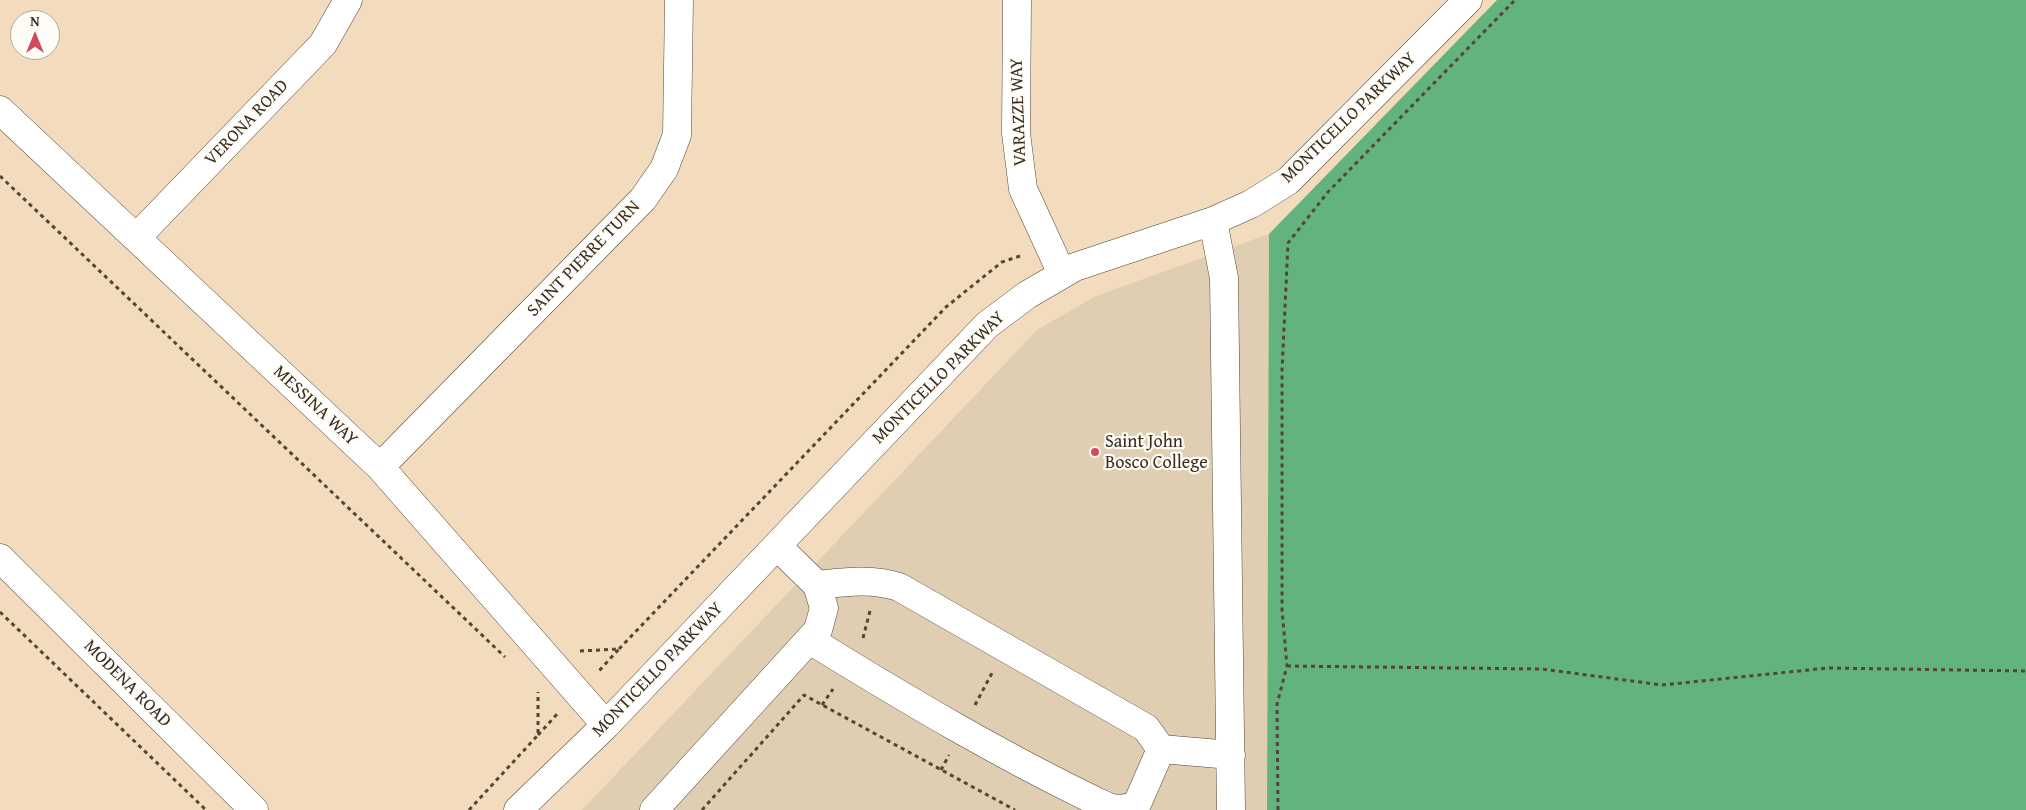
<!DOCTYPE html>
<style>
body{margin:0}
#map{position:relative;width:2026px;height:810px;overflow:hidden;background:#f2dcbd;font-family:"Gentium Book Plus",serif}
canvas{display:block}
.north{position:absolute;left:10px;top:10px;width:50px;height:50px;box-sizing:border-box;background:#fdfcf7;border:1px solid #afa8a0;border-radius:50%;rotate:0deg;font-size:14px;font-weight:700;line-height:20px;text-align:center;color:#3b2a1e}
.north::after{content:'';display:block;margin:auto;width:18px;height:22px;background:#d1495b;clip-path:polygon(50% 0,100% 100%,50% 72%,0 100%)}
</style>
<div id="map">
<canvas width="2026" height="810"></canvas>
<div class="north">N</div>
</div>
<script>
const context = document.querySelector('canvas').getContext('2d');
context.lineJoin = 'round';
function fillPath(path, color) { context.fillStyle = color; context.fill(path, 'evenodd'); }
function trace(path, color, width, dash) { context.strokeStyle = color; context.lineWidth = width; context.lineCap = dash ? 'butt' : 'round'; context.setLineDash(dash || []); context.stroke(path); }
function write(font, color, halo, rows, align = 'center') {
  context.font = font + ' "Gentium Book Plus",serif'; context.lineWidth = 4.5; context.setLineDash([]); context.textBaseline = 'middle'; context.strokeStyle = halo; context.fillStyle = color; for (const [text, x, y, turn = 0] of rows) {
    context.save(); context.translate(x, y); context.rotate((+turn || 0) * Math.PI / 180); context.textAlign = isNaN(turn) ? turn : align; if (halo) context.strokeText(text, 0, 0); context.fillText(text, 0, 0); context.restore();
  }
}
fillPath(new Path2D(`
 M1269,234L1267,810H582L1037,330L1096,296Z`), '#dfceb1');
fillPath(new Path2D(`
 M1497,0H2026V810H1267L1269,234Z`), '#63b37e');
const minor = new Path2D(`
 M1017,0L1016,133L1023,189L1062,274
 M0,110L380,467L606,725
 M1213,221L1224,278L1231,810
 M136,238L323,44L348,0
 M380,467L643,199L664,169L677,135L679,0
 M0,558L254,810
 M810,640C907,700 1005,758 1108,807C1120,810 1127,809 1137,804L1161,749L1146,728L899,587C871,578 845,582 817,585
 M1161,749L1231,755
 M518,810L606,725L987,325L1027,295L1075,267L1213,221L1251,204L1288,181L1468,0
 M654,810L818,630L824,608L817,585L777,546`);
trace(minor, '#564536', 29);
trace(new Path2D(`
 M0,176L505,657
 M0,612L206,810
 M863,638L870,611
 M619,649L946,307L1002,262L1023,255
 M580,651L619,649L598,672
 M1287,666L1542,669L1662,685L1828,668L2026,671
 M822,705L833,689
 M975,705L992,673
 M538,735L559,712
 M941,770L949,755
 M469,810L538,735V692
 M702,810L804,695L1015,810
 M1278,810L1277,704L1287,666L1282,610V371L1288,243L1328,192L1515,0`), '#564536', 3, [4, 4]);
trace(minor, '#fff', 28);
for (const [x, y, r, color] of [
 [1095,452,5,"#d1495b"]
]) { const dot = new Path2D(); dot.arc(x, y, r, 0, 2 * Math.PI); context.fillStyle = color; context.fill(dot); trace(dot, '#fdfcf7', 2); }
write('18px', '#3b2a1e', '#fdfcf7', [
 ["VARAZZE WAY",1019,112,-92],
 ["MONTICELLO PARKWAY",1349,118,-44],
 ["VERONA ROAD",247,123,-46],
 ["SAINT PIERRE TURN",584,259,-46],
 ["MONTICELLO PARKWAY",939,378,-45],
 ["MESSINA WAY",315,406,43],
 ["MONTICELLO PARKWAY",658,670,-46],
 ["MODENA ROAD",127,684,45]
]);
write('18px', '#3b2a1e', '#fdfcf7', [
 ["Saint John",1105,442],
 ["Bosco College",1105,463]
], 'left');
</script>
